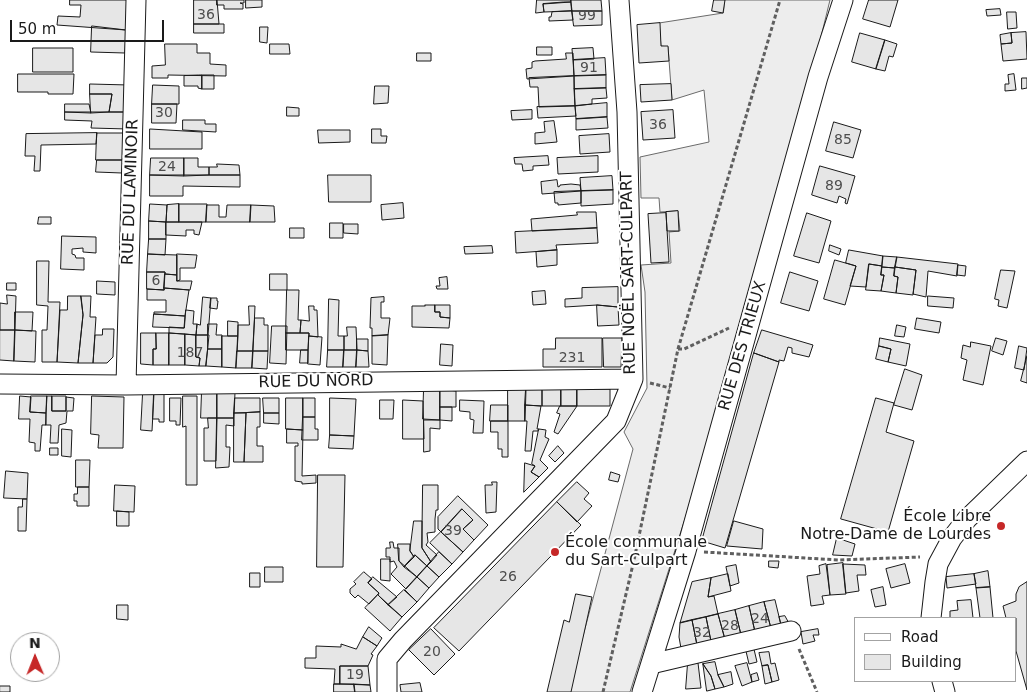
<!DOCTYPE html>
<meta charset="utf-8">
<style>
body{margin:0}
#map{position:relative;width:1027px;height:692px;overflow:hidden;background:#fff;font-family:"DejaVu Sans",sans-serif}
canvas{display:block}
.legend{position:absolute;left:854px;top:617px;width:162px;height:65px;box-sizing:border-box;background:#fff;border:1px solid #a3a3a3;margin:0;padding:6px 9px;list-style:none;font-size:15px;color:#1a1a1a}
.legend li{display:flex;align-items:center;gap:10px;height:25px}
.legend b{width:25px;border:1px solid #a3a3a3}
.north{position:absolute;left:10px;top:632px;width:50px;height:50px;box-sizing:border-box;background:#fff;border:1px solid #a3a3a3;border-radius:50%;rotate:359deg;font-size:14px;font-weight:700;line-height:20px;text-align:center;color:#1a1a1a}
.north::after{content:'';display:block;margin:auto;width:18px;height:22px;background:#c62828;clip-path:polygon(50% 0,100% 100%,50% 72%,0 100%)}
.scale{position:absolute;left:10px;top:20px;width:154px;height:22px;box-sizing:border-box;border:2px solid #1a1a1a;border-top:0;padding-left:6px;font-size:15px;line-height:18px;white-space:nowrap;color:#1a1a1a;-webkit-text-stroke:4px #fff;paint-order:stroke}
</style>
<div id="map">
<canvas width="1027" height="692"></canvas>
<ul class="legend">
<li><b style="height:6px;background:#fff"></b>Road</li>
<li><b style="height:14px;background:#e6e6e6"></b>Building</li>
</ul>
<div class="north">N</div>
<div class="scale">50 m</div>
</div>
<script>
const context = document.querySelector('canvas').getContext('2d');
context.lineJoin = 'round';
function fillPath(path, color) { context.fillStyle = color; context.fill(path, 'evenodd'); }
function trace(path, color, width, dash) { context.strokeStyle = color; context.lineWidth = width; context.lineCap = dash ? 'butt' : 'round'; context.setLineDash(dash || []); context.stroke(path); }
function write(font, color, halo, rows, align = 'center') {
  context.font = font + ' "DejaVu Sans",sans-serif'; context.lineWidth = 4; context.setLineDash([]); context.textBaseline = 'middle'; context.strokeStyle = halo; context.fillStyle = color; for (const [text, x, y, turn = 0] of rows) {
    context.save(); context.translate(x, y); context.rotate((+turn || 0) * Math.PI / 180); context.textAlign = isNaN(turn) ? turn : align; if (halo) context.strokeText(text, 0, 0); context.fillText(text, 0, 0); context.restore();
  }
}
const built = new Path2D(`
 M725,0H830L763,273L630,692H568L633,449L624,432L647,388L645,292L641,265L671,263L669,232L680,231L678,211L660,212L659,198H641L640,157L709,142L704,90L672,100L668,47L661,46L659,23L723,13Z`);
fillPath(built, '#ededed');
trace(built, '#6a6a6a', 1);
const building = new Path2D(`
 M70,0H127L126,30L57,25L58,16L80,17L81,5H70Z
 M194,0H217L219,24H194Z
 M217,0H244V3H240L243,4V9H224V5H217Z
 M246,0H262V7L246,8Z
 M537,0H571V2L543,4L544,12L536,13Z
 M571,0H601L602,11H572Z
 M714,0H725L723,13L712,11Z
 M869,0H898L890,27L863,19Z
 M564,2H571L572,11L544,12L543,4Z
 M1000,9L1001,15L987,16L986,10Z
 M572,11H602V25L574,26Z
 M572,11L573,20L549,21V17H551L552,12Z
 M1007,12H1016L1017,28L1008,29Z
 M660,23L661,46H668L669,61L639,63L637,25Z
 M194,24H224V33H194Z
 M92,26L126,30L125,53L91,52Z
 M260,27H268L267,43L260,42Z
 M1026,32L1027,59L1003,61L1001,44L1012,43L1011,33Z
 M860,33L885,40L876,69L852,62Z
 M1011,33L1012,43L1001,44L1000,35Z
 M885,40L897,44L893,57L889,56L885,71L876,69Z
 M165,44H197V53H210V64L226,65V76L168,75V78H152V66L165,65Z
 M270,44H289L290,54H270Z
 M537,47H552V55H537Z
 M33,48H73V72H33Z
 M593,48L594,59L573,60L572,49Z
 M417,53H431V61H417Z
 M566,53H573L574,76L527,79L526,69L532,68V62L535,61L566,59Z
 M605,58L606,75L574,76L573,60Z
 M18,74H74L73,94H48V92H18Z
 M1014,74L1016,90L1005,91V84H1009L1008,75Z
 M199,75H202V89L198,88V86H184V76Z
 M202,75H214V89H202Z
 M606,75V88L574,89V76Z
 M574,76L575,106L539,107L538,87H530L529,78Z
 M1022,78H1027V88L1022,89Z
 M90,84L129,85V112H109L112,94H90Z
 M671,84L672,100L641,102L640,85Z
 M153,85L179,86V104H152Z
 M375,86H389L388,103L374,104Z
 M606,88L607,98L592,99V104L575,106L574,89Z
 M90,94H112L109,112L91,113Z
 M607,103V117L576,119L575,106Z
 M65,104H89L91,113L65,112Z
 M152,104H177L176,123H152Z
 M575,106L576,116L538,118L537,107Z
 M287,107L299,108V116H287Z
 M532,110V119L512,120L511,111Z
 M673,110L675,138L643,140L641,112Z
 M65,112H129L128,129L91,128L92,121L65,120Z
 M607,117L608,128L576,130V119Z
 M183,120H205V124H216V132L183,130Z
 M554,121L557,142L535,144V133L545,132L544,122Z
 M834,122L861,130L853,158L826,151Z
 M150,129L202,132V149H150Z
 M372,129H381V136H387L386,143H372Z
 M318,130H350V142L319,143Z
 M97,133H127L126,160H96Z
 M97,133L96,144L41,145L40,171H34L35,156H25L26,134Z
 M609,134L610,152L580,154L579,136Z
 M548,156L549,165L533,166V170L523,171L522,164H515L514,158Z
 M598,156V172L558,174L557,158Z
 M151,158H184V176L150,175Z
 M184,158H198V167H209V175L184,176Z
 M97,160H123L122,173L96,172Z
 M217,164L239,165L240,175H209V167H217Z
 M820,166L855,176L847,204L845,203L846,199L839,196L837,203L812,195Z
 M150,175H240V187L183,186V196H150Z
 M328,175H371V202H329Z
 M612,176L613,190L581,191L580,178Z
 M557,180L558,187L560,186V185L571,184L580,185L581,191L542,194L541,182Z
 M613,190V204L581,206V191Z
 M581,191V203L558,205V203H555L554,192Z
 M403,203L404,218L382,220L381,205Z
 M150,204L167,205L166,222L149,221Z
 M179,204H207L206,222H179Z
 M179,204V222H166L167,205Z
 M207,205H219V217H226L227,205H251L250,222H206Z
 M251,205L274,206L275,222H250Z
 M678,211L679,231H667L666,212Z
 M577,212H596L597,228L532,231L531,219L577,215Z
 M666,213L669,262L651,263L648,214Z
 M807,213L831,221L819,263L794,256Z
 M39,217H51V224H38Z
 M149,221L166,222V239H149Z
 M166,222H202L199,235L194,234V230H186V236L166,235Z
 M330,223H343V238H330Z
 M344,224H358V234L344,233Z
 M290,228H304V238H290Z
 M597,228L598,243L556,245L557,250L516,253L515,232Z
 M62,236L96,237V253L83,252V248L72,249V254L75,255L76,258H84V270L61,269Z
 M149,239H166L165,255L148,254Z
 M830,245L841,249L839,255L829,251Z
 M492,246L493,253L465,254L464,247Z
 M557,250V265L537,267L536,252Z
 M849,250L883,256L882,266L869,264L866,287L850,286L856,266L846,263Z
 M148,254L177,255V275L165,274V272H147Z
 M177,254L197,255L195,268H180V280L177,281Z
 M883,256L897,257L895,268L882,267Z
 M897,257L958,264L957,276L928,271L926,297L913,294L916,270L895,267Z
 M835,260L856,266L845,305L824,299Z
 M37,261H49L48,302H60L57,362H42V330H47L48,306L37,305Z
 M869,264L882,266L881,275H884L881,291L866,290Z
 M958,265L966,266L965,276L957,275Z
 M882,267L895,268L894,276L898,277L896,293L881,291L884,275H881Z
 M895,267L916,270L913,295L896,293L898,277L894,276Z
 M1001,270L1015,271L1007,308L998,306L999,300L995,299Z
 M147,272H165L164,290L147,289Z
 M790,272L818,281L809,311L781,303Z
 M165,274L177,275V281H192L190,290L164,288Z
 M270,274H287V290H270Z
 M447,277L448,289H437L436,286H440L439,278Z
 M97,281L115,282V295L97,294Z
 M7,283H16V290H7Z
 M618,287V307L597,305L565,307V299L582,298V288Z
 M164,288L189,290L185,316L154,314V312H166V300H147V289L164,290Z
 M287,290H299L298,320H301L300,333H286Z
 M545,291L546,304L533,305L532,292Z
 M7,295L16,296L15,330H0V303L7,304Z
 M68,296H81L83,315L78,363L57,362L60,310H67Z
 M81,296H91L90,317H96L93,363H78L83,315Z
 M928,296L954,298L953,308L928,306Z
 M203,297L211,298L208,335H196L197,324L200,325Z
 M384,297V302H381V318H390L388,335L372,336V328H370L371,298Z
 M211,298H217V301H218L217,309L210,308Z
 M329,299L339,300L338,336H344V350H328Z
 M425,305H435V312H440V317L450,318L449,328L412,327V306H425Z
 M435,305H450V318L440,317V312H435Z
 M597,305L618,307L619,325L598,326Z
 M249,306H255L253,351H237L238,325H249Z
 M309,306H314V310H317L318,337L309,336V333H300L301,320L309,321Z
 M186,310L194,311L193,324H197L196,335L169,333V327L184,328Z
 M15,312H33L32,331L15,330Z
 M154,314L185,316L184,328L153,327Z
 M255,318H264V325H268V351H253Z
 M917,318L941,322L939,333L915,329Z
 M228,321L238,322V336H228Z
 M208,324H217L216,335H222V349H208Z
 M897,325L906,327L904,337L895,336Z
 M272,326H287L286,364L270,363Z
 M347,327H356L357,350H344V336H347Z
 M103,329H114L113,357L107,363H93L95,335H102Z
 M0,330H15L14,361L0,360Z
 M15,330L36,331L35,362L14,361Z
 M762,330L813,345L809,357L792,353V348L788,347L784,361L779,360V362L754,353Z
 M141,333H156V349H153V365L141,364Z
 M156,333H169V365H153V349H156Z
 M169,333L185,334V365H169Z
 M286,333H309L308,350H286Z
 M185,334L196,335V357L200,358L199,366L185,365Z
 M196,335H209L206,366H199L200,358L196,357Z
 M388,335L387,365L372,364V336Z
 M222,336H238L236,368L222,367Z
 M309,336L322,337L320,365L308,364Z
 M556,338H602V367H543V349H555Z
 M603,338H622L621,367H604Z
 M880,338L910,344L906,366L888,362L891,349L879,346Z
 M996,338L1007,341L1003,355L992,351Z
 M357,339H368V351L357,350Z
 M971,342L991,346L983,385L963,380L967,360L961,358L963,345L970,347Z
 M441,344L453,345L452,366L440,365Z
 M879,346L891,349L888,362L876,359Z
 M1019,346L1027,348L1024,370L1015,368Z
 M208,349H222V367L206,366Z
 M301,350H308V363H300Z
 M328,350H344L343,367H327Z
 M344,350H357L356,367H343Z
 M357,350L368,351L369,367H356Z
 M237,351H253L252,368H236Z
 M253,351H268L267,369L252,368Z
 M754,353L779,362L725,548L702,541Z
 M1027,356V383L1021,381Z
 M905,369L922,375L912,410L894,405Z
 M424,388L440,389V420L423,419Z
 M508,388L526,389L525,421H508Z
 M561,388L577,389V406H561Z
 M561,388V406H542V389Z
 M440,389L456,391V407H440Z
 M526,389H542V406L525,405Z
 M577,389H610V406H577Z
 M202,390L217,391V418H201Z
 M217,391L235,392L234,418H217Z
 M143,393H154L152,431L141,430Z
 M154,393L164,394V422H159V419H153Z
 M20,396L31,397L30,412L46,413V425H42L40,451H35V443L29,442L30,419H19Z
 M31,396H47L46,413L30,412Z
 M47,396H52V411H66V397L74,398L73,411H67L66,423L59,425L58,443H50L51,425H46Z
 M52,396H66V411H52Z
 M92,396L124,397L123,448H98L99,435L91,434Z
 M183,396H197V485H186V426L183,427Z
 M170,398H181L180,425H176V421H170Z
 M235,398H260V412L234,413Z
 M263,398H279V413H264Z
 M286,398H303V430L286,429Z
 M303,398H315V417H303Z
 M330,398L356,399L354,436L330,435Z
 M876,398L894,403L886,432L914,441L888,532L841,519Z
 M380,400H394L393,419H380Z
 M403,400L423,401L424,439H403Z
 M460,400L484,401L483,433H473L474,420L470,419V412L460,411Z
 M491,405H508V421H490Z
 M525,405L541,406L537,429H539L538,431H533L531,451H525L527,421H525Z
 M560,406H577L558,434L554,432L560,414L557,413Z
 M440,407H452V421L440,420Z
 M260,412V427H257V446H263V462H244L246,413Z
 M234,413H246L244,462H234Z
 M264,413H279V424L264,423Z
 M303,417H315V429H318V440H302Z
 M208,418H217L216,461H204V428H208Z
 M217,418H234V426L226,425V447H230L229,467L216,468Z
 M424,420H440V429L430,428V451L424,452Z
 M491,421H508V457H502V449H498V432H491Z
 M62,429L72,430L71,457L62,456Z
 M287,429L303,430L302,476L316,475V483L302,484V482L295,481V446H298V443H287Z
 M539,429L546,430L545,437L549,439L540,460L548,468L539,477L531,472L535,466L532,464Z
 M330,435L354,436L353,449L329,448Z
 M558,446L564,453L555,462L549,456Z
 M50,448H58V455H50Z
 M76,460H90L89,487H76Z
 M525,463L535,466L531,472L539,477L524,492Z
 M6,471L28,473L27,499L4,498Z
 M611,472L620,475L618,482L609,480Z
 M318,475H345L343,567H317Z
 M492,482H497L496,512L486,513L485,485H492Z
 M577,482L589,493L584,499L592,506L577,522L557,502Z
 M115,485L135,486L134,512L114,511Z
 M423,485H438V510H436L435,519V532L427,533L428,542L426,545L437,555L431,562L422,548Z
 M78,487H89V506H77V501H74V494H77Z
 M458,496L488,525L474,540L463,529L473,520L462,509L441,532L438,529V517Z
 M23,499H27L26,531H18V507H22Z
 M557,502L581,525L459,651L434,628Z
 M462,509L473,520L463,529L474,540L463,552L441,532Z
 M117,511L129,512V526H117Z
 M414,521H422V548L431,562L427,566L415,555L414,557L410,551Z
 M734,521L763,529L762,549L727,546Z
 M441,532L463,552L452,564L430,543Z
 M837,538L855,544L852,556L833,555Z
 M390,542H393L394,548H399V561L417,577L406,589L391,574L397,567L394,561L390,562V557H386V548H390Z
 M398,544H410V551L414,557L404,567L399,561Z
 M439,552L452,564L439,577L427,566Z
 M415,555L427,566L417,577L404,567Z
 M381,559H390V581L381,580Z
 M769,561H779L778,568L769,567Z
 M843,563L846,594L830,595L827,565Z
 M826,564L830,595L822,596L824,604L811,606L807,576L820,574L819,566Z
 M843,564L865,565L866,575H857L859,591L846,593Z
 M905,564L910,583L891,588L886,569Z
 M736,565L739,583L730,586L726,567Z
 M427,566L439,577L429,588L417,577Z
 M265,567H283V582H265Z
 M988,571L990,587L976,588L974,574Z
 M364,572L372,579L368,583L379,593L369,604L358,595L355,598L350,593V589L356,584L354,582Z
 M250,573H260V587H250Z
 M728,574L731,591L708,597L711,578Z
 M974,574L976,584L947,588L946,577Z
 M373,577L397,597L388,605L378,595L379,593L368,583Z
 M417,577L429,588L417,602L405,590Z
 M711,578L708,597L714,596L718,614L680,623L692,582Z
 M1027,582V690L1016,651V618H1006L1003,606L1016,601V594L1019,587Z
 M883,587L886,605L875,607L871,590Z
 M990,587L993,618H980L976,588Z
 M404,590L417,602L402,617L388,605Z
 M576,594L592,597L571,692H547L564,620L569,622Z
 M378,595L402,617L390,631L365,608Z
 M775,600L782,629L772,632L764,602Z
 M971,600L973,618H950V611L958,610L957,601Z
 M764,602L772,632L756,636L749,606Z
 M117,605H128V620L117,619Z
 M749,606L756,636L742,639L735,610Z
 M735,610L742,639L726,643L718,614Z
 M718,614L726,643L712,646L706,617Z
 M785,616L791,627L782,629L779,617Z
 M706,617L712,646L698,650L692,620Z
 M692,620L698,650L682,654L679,637L680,623Z
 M369,627L382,638L377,646L363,637Z
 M431,629L455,654L434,675L409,650Z
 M818,629L819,635H813L815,641L803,644L801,632Z
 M363,637L377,646L371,654L373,655L368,666H340V684H334L335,669L305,668V658H316V646L341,647V644L356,649Z
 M753,645L757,662L749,664L745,647Z
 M769,652L771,664L775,663L779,680L772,682L768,665L762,666L759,653Z
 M715,662L718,675L724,687L715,689L711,676L703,664Z
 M688,663H698L701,688L686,689Z
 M747,663L752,682L742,686L735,666Z
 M703,664L711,676L715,689L707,691Z
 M768,665L772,682L765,684L762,666Z
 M340,666H368L370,685L340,684Z
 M731,672L733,684L724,687L718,675Z
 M757,673L759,680L752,682L751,675Z
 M420,683L422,692H401L400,685Z
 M334,684H354L355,692H334Z
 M354,684L370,685L371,692H355Z
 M0,686H10V692H0Z`);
fillPath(building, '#e6e6e6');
trace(building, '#1a1a1a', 1);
const street = new Path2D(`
 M0,384L126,385L633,379
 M126,385L136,0
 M931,618L935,582L938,564L952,538L967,519L1027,461
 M651,664L791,631
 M942,681L945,692
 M387,692V659L403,640L616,421L633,379L627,112L619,0
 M642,692L686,551L818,77L843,0`);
trace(street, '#1a1a1a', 21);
trace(new Path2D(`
 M678,349H684L729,328
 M650,383L670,388
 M704,552L839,560L920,557
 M799,649L817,692
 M603,692L634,560L678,349L780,0`), '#5f5f5f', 3, [4, 2.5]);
trace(street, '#fff', 19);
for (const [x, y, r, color] of [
 [1001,526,5,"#c62828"],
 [555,552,5,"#c62828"]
]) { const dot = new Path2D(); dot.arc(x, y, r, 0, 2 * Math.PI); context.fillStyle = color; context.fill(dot); trace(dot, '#fff', 2); }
write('14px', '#4d4d4d', null, [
 ["36",206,15],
 ["99",587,16],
 ["91",589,68],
 ["30",164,113],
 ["36",658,125],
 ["85",843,140],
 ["24",167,167],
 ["89",834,186],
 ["6",156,281],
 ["187",190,353],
 ["231",572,358],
 ["39",453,531],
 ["26",508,577],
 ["24",760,619],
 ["28",730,626],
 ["32",702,633],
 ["20",432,652],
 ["19",355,675]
]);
write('16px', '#1a1a1a', '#fff', [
 ["RUE DU LAMINOIR",131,192,-88],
 ["RUE NOËL SART-CULPART",629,273,-91],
 ["RUE DES TRIEUX",743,346,-74],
 ["RUE DU NORD",316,382,-1]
]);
write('16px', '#1a1a1a', '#fff', [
 ["École Libre",991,517],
 ["Notre-Dame de Lourdes",991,535],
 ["École communale",565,543,"left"],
 ["du Sart-Culpart",565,561,"left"]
], 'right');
</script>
